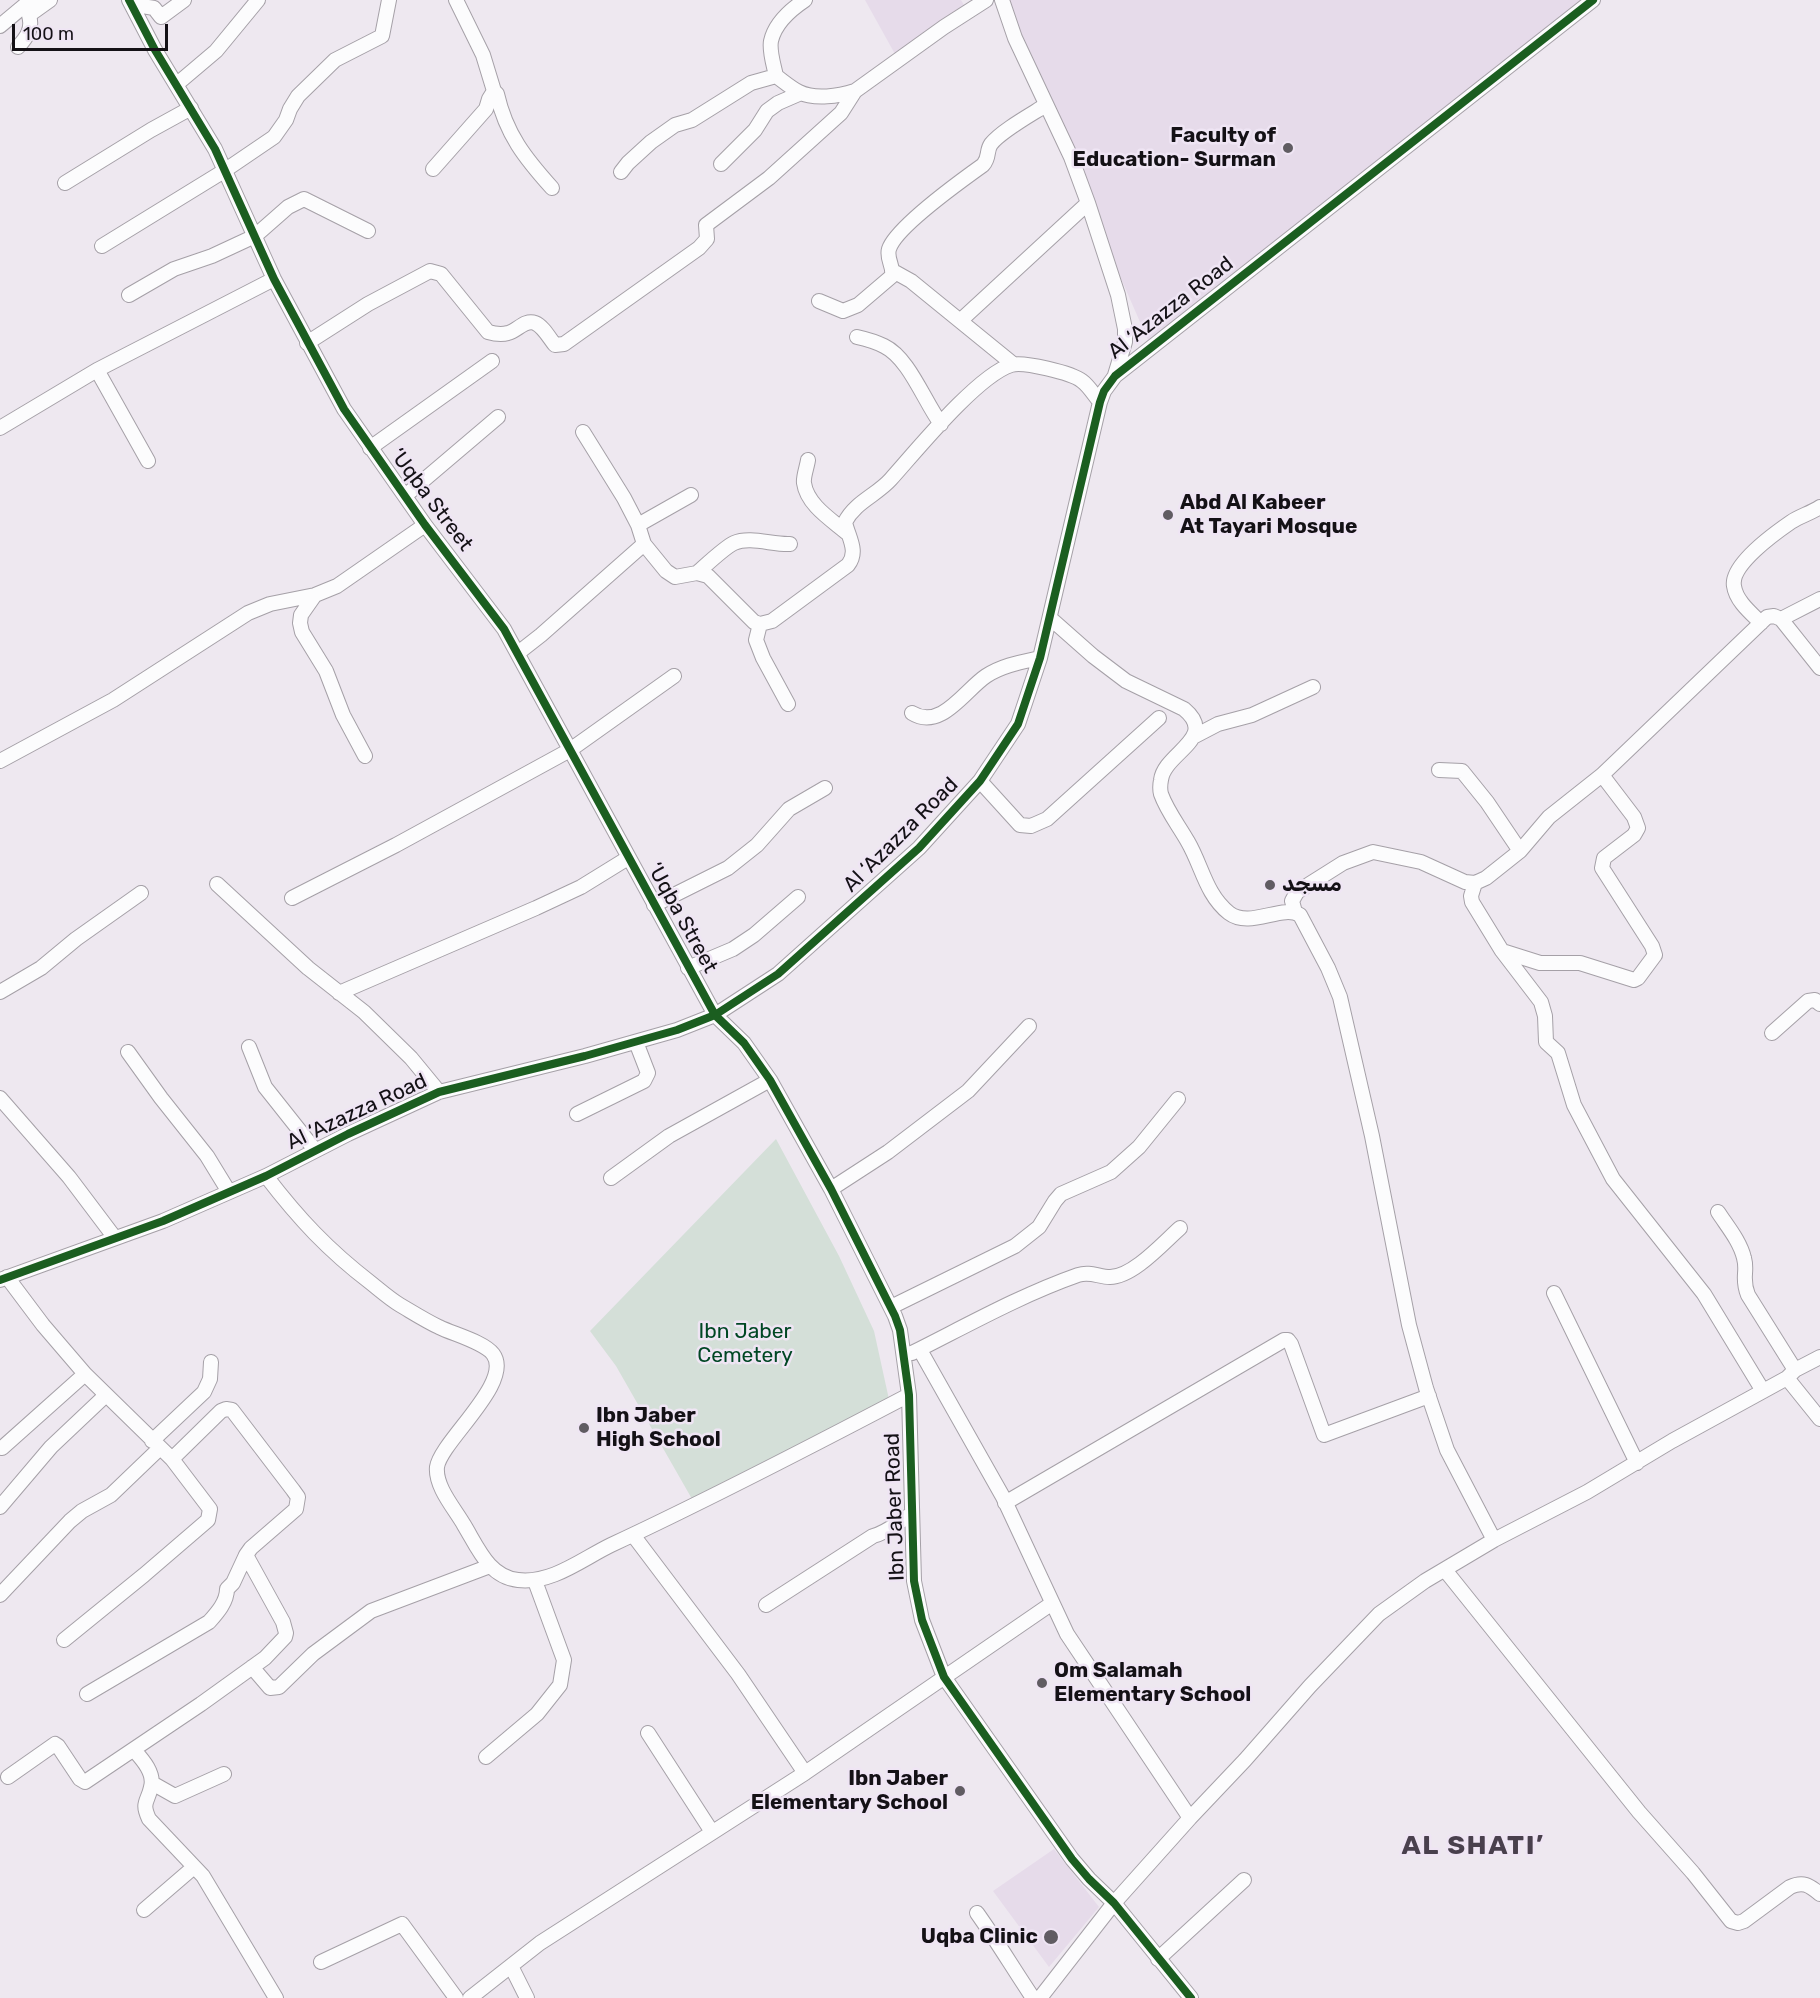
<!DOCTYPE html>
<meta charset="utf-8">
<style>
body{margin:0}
#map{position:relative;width:1820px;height:1998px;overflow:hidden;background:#eee8f0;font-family:Rubik,sans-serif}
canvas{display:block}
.scale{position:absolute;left:12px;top:24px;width:156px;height:27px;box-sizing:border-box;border:3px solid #141116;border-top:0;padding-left:8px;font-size:18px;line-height:21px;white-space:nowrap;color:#141116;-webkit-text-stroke:4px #efe5f4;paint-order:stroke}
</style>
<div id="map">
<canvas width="1820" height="1998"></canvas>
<div class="scale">100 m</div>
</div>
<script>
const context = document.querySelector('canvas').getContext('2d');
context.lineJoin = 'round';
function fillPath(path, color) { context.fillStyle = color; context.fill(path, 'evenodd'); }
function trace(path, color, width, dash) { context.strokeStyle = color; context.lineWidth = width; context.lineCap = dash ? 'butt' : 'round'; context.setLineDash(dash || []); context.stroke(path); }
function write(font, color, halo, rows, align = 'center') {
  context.font = font + ' Rubik,Cairo,sans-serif'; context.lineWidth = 5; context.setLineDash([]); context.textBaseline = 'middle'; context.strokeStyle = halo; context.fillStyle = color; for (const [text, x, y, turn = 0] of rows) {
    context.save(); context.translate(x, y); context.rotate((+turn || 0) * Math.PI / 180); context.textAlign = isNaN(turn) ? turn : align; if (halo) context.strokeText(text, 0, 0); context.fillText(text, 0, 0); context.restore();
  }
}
fillPath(new Path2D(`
 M865,0H961L964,5L895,54Z
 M999,0H1593L1151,347Z
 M1054,1849L1099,1907L1049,1967L993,1891Z`), '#e6dbea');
fillPath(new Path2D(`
 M776,1139L839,1256L874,1331L890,1404L696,1506L616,1366L590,1331Z`), '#d4dfd8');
const minor = new Path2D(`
 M129,0L155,50L215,149L274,279L344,409L425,525L504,629L715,1015L744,1043L770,1080L831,1189L895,1316L900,1330L909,1395L914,1581L922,1620L944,1677L1072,1859L1089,1879L1114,1903L1191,1998
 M456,0L483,55L494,91L497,94C506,134 525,158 552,188
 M1002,0L1015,38L1071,157L1088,203L1118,295L1125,329V342L1115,375
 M131,4L154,8L161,17L184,0
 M0,26L31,0
 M18,47C27,37 33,29 29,15L50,0
 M776,76C774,66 769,51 771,41C775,23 790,10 805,0
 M177,84L216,51L258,0
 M721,164L755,130L767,111L778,103L801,93
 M433,169L486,109L489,99L494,91
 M621,172L628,163L651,142L675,125L692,120L751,83L776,76C783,81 791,88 799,92C815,100 839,96 855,91L944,27L986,0
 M65,183L151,130L191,108
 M102,246L224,171L274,137L286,120L290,109L298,96L335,60L382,36L389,0
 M893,271L911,281L1013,364
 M129,295L174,269L212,256L255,236L288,207L304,199L368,231
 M819,301L843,311L858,305L892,276C894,266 886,259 889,249C896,227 962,180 983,165C990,157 986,151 991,144C1001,131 1032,114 1046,105
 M960,321L1088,203
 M857,337C866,339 876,342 884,346C909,358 924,401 941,424
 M307,343L368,304L430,271L441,274L488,332C495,334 501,335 508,333C517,331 525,319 535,323C543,326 550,339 555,345L564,344L699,248L707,239L706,225L769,178L841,113L855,91
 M97,370L148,461
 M0,428L97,370L274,279
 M583,432L624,498L638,525L644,544L666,571L675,577L697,573L708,576L754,622L760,624L772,621L848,565C859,551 848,537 845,522C855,502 877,495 891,479C917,450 977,376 1011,365C1023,361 1072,373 1082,381C1089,386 1094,395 1100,402
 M370,448L492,361
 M808,460C807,467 803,477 804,483C807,505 832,520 847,533
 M405,496L498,417
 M638,525L691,495
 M697,573C705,566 725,547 734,543C750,536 773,545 790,544
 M315,595L301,615L300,623L302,632L326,671L343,715L365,756
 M1050,618L1093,656L1126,681L1184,709C1219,738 1164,753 1161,780C1160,785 1160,790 1161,794C1167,811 1179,826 1188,842C1202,866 1206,895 1229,913C1250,929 1282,904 1300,915L1328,968L1340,997L1372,1136L1409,1325L1426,1388L1447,1450L1494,1540
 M1781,619L1820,599
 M1761,623C1751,613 1736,601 1734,586C1730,565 1775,533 1791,522C1800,516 1811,513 1820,507
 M760,624L756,640L763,658L788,704
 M518,653L541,635L644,544
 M912,713C941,731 965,690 986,676C1003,665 1022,662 1040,658
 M1195,736L1218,724L1252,715L1313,687
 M0,761L113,700L248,613L270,604L315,595L337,586L425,525
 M1439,770L1462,771L1487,802L1520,851
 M980,781L1020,825L1031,826L1047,819L1159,718
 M1475,883L1471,896L1472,902L1502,951L1541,1002L1545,1016L1546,1042L1558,1053L1574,1105L1613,1179L1704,1294L1763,1391
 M217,884L308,968L364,1012L411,1058L439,1092
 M292,898L396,845L570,750L674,676
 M654,905L728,868L757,845L789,809L825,788
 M1295,912L1292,901L1297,892L1343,863L1373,852L1421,862L1465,882L1475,883L1486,878L1520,851L1549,817L1602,775L1767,617L1774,616L1781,619L1820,668
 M1502,951L1540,963H1580L1634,980L1638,978L1655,955L1652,946L1602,868L1604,858L1634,835L1638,828L1634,817L1602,775
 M688,968L733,949L754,935L798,897
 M0,992L41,968L76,939L141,893
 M339,993L536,908L581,887L628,858
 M1772,1033L1808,1001L1815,1000L1820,1004
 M249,1047L265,1087L315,1150
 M128,1052L161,1098L207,1156L229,1192
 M0,1098L69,1177L115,1238
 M577,1114L644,1081L648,1073L636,1042
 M266,1176C299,1219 328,1250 371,1283C381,1291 390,1299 400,1305C412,1312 426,1321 439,1327C453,1334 484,1342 493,1354C514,1382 441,1441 437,1467C435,1487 455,1509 464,1525C478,1548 489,1577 518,1580C552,1584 582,1559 611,1545C712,1498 810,1447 909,1395
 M611,1178L669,1136L770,1080
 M831,1189L888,1152L968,1091L1029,1026
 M1718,1212C1727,1226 1740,1241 1744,1258C1748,1272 1741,1278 1748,1295L1795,1370
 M7,1277L43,1325L85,1374L172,1459L210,1509L208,1520L144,1575L64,1640
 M0,1280L163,1221L266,1176L348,1134L439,1092L585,1056L677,1030L715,1015L778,974L919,848L980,781L1018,724L1040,658L1100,402L1104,391L1115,376L1593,0
 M1554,1293L1637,1463
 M891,1307L1015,1246L1039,1227L1055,1201L1061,1194L1111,1172L1139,1147L1178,1099
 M920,1350L1003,1497L1067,1634L1190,1818
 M912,1353C966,1326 1021,1295 1078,1275C1090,1271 1099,1277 1110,1277C1133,1277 1163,1243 1180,1228
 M1787,1378L1820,1419
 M152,1441L204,1392L210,1379L211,1362
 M2,1448L85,1374
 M1005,1503L1284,1340H1288L1291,1344L1324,1435L1429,1396
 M0,1507L51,1447L106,1395
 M633,1535L738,1674L805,1773
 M1445,1570L1639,1812L1693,1873L1731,1921L1738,1923L1744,1921L1790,1887C1803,1881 1809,1885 1820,1894
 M0,1595L70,1521L82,1511L111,1495L160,1448
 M766,1605L873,1536C887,1533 899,1521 912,1514
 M252,1667L270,1688L279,1687L313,1654L371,1611L490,1566
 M87,1694L209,1622C217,1613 227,1602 227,1589L233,1583L246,1555
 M648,1733L712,1832
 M134,1750C142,1759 155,1773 151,1787C148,1802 141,1802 149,1819L203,1876L276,1998
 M486,1757L537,1714L560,1685L564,1660L535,1581
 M8,1777L55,1744L58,1746L80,1779L85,1782L201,1704L265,1658L285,1637L286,1633L283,1622L246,1555L251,1548L296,1509L298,1497L293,1490L232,1410L226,1409L221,1411L172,1459
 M152,1783L175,1796L224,1774
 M144,1910L194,1867
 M977,1913C997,1941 1014,1970 1033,1998
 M1158,1959L1244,1880
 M321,1962L402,1924L456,1998
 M511,1966L527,1998
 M470,1998L540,1943L805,1773L1051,1604
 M1040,1998L1114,1903L1190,1818L1245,1760L1310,1686L1379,1614L1425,1581L1494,1540L1587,1492L1672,1441L1787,1378L1795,1370L1820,1357`);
trace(minor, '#a5a0a7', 16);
trace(minor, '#fcfcfd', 14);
trace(new Path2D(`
 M129,0L155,50L215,149L274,279L344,409L425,525L504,629L715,1015L744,1043L770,1080L831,1189L895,1316L900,1330L909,1395L914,1581L922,1620L944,1677L1072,1859L1089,1879L1114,1903L1191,1998
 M0,1280L163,1221L266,1176L348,1134L439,1092L585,1056L677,1030L715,1015L778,974L919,848L980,781L1018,724L1040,658L1100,402L1104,391L1115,376L1593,0`), '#1b5e20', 8);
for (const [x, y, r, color] of [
 [1288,148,6,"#605c62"],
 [1168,515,6,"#605c62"],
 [1270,885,6,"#605c62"],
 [584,1428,6,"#605c62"],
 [1042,1683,6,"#605c62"],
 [960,1791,6,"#605c62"],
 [1051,1937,8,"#605c62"]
]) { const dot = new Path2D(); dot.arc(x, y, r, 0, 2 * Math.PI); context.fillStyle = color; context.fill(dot); trace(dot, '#efe5f4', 2); }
write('bold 21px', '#141116', '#efe5f4', [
 ["Faculty of",1276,136,"right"],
 ["Education- Surman",1276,160,"right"],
 ["Abd Al Kabeer",1180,503],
 ["At Tayari Mosque",1180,527],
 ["مسجد",1282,885],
 ["Ibn Jaber",596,1416],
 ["High School",596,1440],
 ["Om Salamah",1054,1671],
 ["Elementary School",1054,1695],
 ["Ibn Jaber",948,1779,"right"],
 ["Elementary School",948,1803,"right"],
 ["Uqba Clinic",1038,1937,"right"]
], 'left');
write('21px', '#141116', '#efe5f4', [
 ["Al ‘Azazza Road",1171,308,-38],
 ["‘Uqba Street",431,500,53],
 ["Al ‘Azazza Road",901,835,-45],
 ["‘Uqba Street",682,918,61],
 ["Al ‘Azazza Road",357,1112,-25],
 ["Ibn Jaber Road",895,1507,-92]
]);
write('21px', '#004724', '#efe5f4', [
 ["Ibn Jaber",745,1332],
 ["Cemetery",745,1356]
]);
context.letterSpacing = '1.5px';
write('bold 27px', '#49404d', '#efe5f4', [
 ["AL SHATI’",1473,1846]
]);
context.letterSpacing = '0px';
</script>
